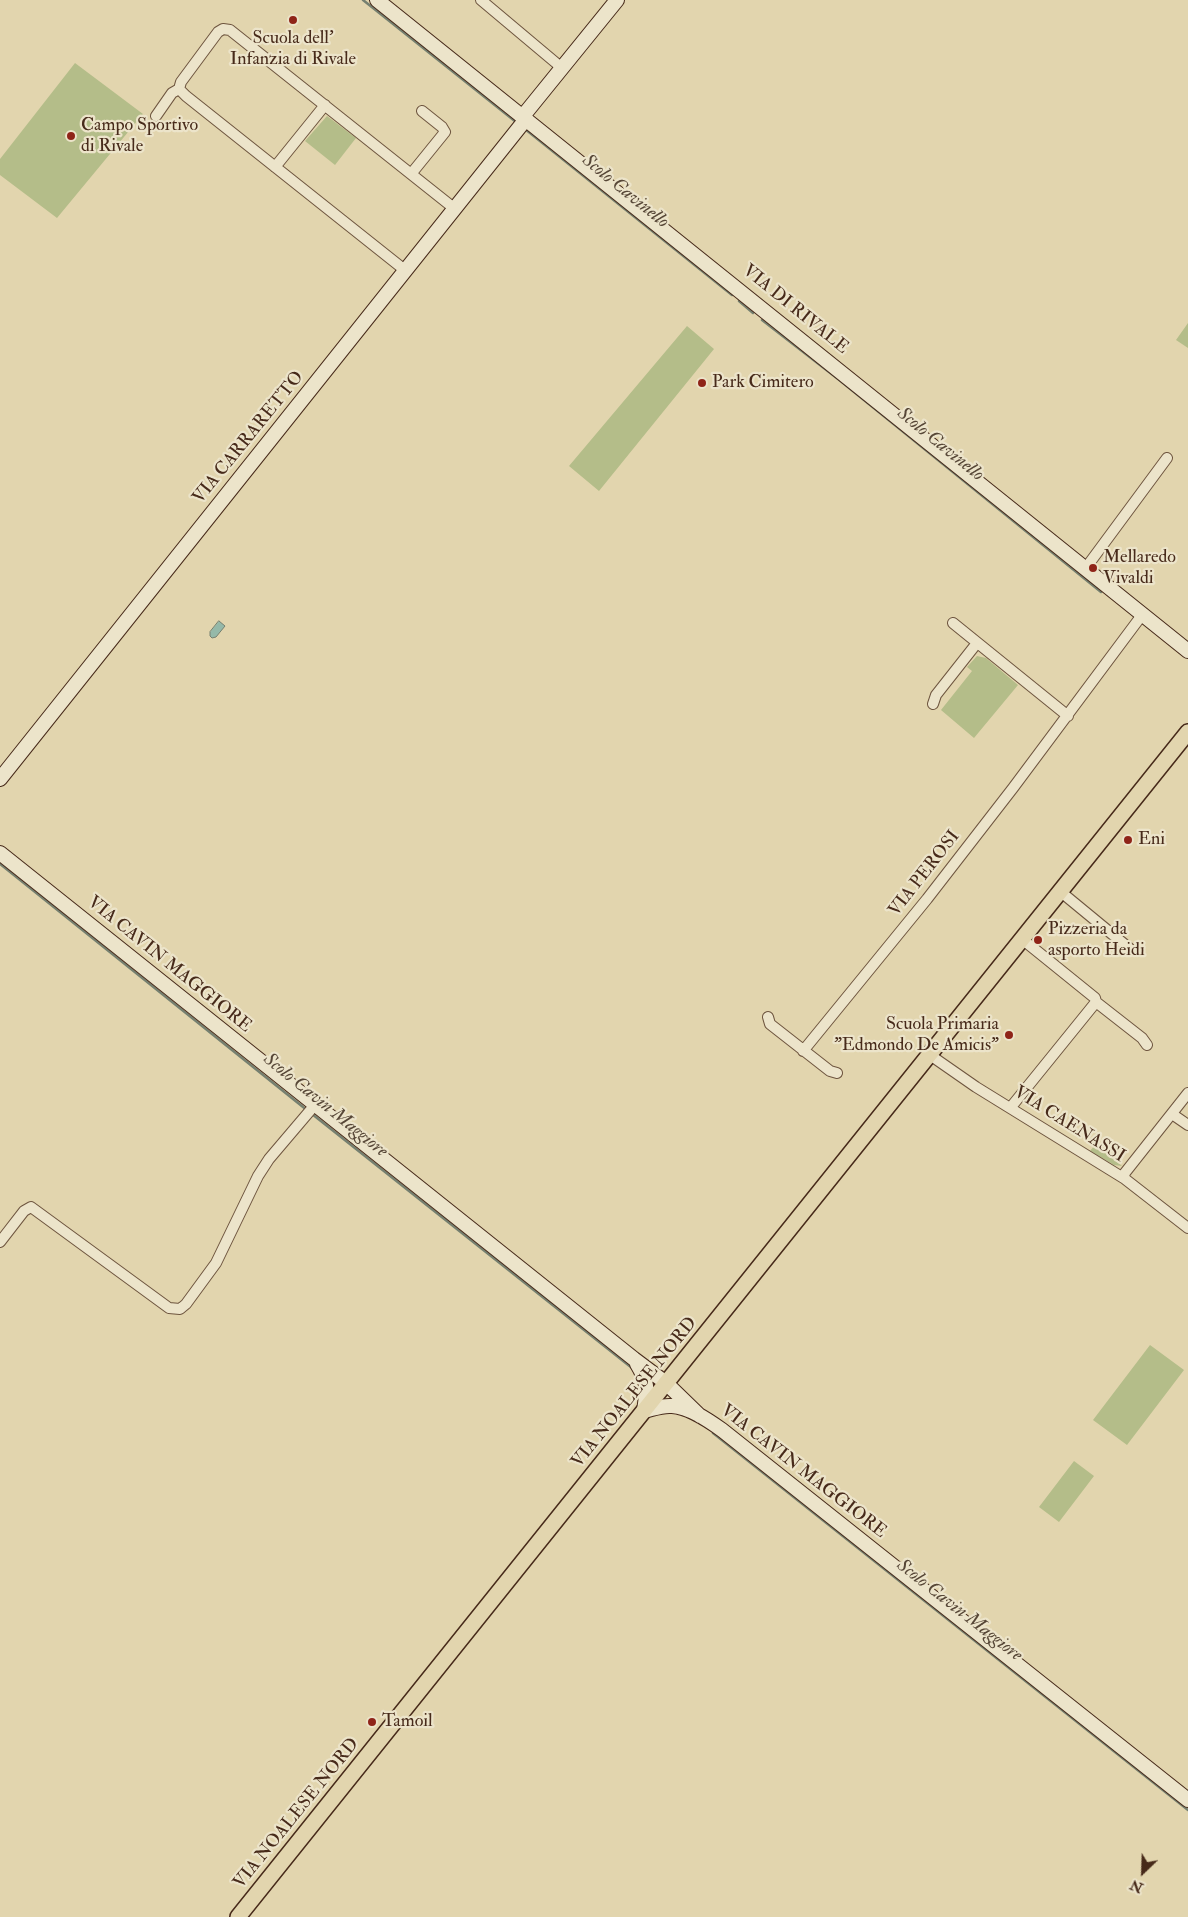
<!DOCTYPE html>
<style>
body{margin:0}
#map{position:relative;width:1188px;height:1917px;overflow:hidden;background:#e2d5ae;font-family:"IM FELL Double Pica",serif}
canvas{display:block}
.north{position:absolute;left:1118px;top:1847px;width:50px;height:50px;-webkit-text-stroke:4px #ece4ca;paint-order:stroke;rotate:204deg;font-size:14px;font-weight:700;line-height:20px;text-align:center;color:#472a1a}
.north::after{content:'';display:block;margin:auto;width:18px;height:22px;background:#472a1a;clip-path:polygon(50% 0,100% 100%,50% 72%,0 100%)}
</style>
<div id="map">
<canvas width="1188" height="1917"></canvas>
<div class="north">N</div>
</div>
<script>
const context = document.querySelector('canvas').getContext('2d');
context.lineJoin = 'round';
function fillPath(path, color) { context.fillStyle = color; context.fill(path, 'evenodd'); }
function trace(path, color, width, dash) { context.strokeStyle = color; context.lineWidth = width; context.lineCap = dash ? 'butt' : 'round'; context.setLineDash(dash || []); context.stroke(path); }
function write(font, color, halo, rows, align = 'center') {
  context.font = font + ' "IM FELL Double Pica",serif'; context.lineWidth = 4.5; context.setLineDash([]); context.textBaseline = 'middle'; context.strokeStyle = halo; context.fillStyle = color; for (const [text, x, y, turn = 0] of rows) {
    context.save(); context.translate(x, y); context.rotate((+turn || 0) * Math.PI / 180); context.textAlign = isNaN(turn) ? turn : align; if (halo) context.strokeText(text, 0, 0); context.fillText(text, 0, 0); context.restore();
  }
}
fillPath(new Path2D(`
 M75,63L143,114L57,218L0,175V159Z
 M327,116L356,138L335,165L305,141Z
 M1188,323V348L1176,340Z
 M687,326L714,349L599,491L569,466Z
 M977,656L986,658L1018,685L974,738L941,710L972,671L967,667Z
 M1095,1145L1122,1166L1114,1165L1090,1151Z
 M1150,1345L1184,1370L1127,1445L1093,1420Z
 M1074,1461L1094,1476L1059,1522L1039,1507Z`), '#b4bd89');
const water = new Path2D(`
 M219,621L225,626L216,637L212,638L210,636V632Z`);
fillPath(water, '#95b9a9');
trace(water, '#768070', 1);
trace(new Path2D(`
 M363,0L516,122
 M525,129L732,295
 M739,301L753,313
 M762,320L838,379L1101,592
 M0,864L308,1111
 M312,1114L632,1368
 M713,1433L1188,1810`), '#768070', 2.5);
const street = new Path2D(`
 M481,0L562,68
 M179,89L186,96L406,271
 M156,116L172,93L179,89L181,82L218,32L223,29L230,30L455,209
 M275,167L325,105
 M411,174L445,132L442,127L422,111
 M1085,569L1167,458
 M953,623L1068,716
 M933,704L936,695L977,643
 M1061,892L1129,948
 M1022,939L1095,998L1096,1002L1142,1038L1147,1045
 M768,1017L770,1024L830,1071L837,1073
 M803,1051L927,899L1013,788L1142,615
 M930,1055L976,1087L1125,1179L1188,1228
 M1011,1107L1096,1002
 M1172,1114L1188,1125
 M1125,1179L1124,1174L1188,1093
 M0,1242L24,1211L31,1207L169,1308L180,1309L186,1304L216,1263L258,1176L269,1159L314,1106`);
const secondary = new Path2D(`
 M377,0L1188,651
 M523,116L617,0
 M0,779L526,119
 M0,853L634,1359L666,1383L700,1416
 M637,1364C649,1384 647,1389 644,1411C653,1409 662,1405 672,1406C689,1407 708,1420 722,1430L1188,1800`);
const primary = new Path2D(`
 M238,1917L1188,732`);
trace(street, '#6e553f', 12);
trace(secondary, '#472a1a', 16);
trace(primary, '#472a1a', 18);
trace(street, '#ece4ca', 10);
trace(secondary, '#ece4ca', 14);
trace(primary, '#e2d5ae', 15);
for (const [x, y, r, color] of [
 [293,20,5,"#8f2418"],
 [71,136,5,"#8f2418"],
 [702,383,5,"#8f2418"],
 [1093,568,5,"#8f2418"],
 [1128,840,5,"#8f2418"],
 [1038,940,5,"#8f2418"],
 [1009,1035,5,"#8f2418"],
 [372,1722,5,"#8f2418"]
]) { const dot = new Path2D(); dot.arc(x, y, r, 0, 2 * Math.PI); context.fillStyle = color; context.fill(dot); trace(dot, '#ece4ca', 2); }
write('18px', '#472a1a', '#ece4ca', [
 ["Scuola dell'",293,39,"center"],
 ["Infanzia di Rivale",293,60,"center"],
 ["Campo Sportivo",81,126],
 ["di Rivale",81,147],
 ["Park Cimitero",712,383],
 ["Mellaredo",1103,558],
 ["Vivaldi",1103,579],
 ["Eni",1138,840],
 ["Pizzeria da",1048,930],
 ["asporto Heidi",1048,951],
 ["Scuola Primaria",999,1025,"right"],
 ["\"Edmondo De Amicis\"",999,1046,"right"],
 ["Tamoil",382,1722]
], 'left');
write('18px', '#472a1a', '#ece4ca', [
 ["VIA DI RIVALE",795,310,39],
 ["VIA CARRARETTO",249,438,-51],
 ["VIA PEROSI",925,874,-52],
 ["VIA CAVIN MAGGIORE",169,965,39],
 ["VIA CAENASSI",1069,1125,32],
 ["VIA NOALESE NORD",635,1393,-51],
 ["VIA CAVIN MAGGIORE",803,1472,38],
 ["VIA NOALESE NORD",297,1814,-51]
]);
write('italic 19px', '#574737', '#ece4ca', [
 ["Scolo Cavinello",625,192,39],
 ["Scolo Cavinello",940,445,39],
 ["Scolo Cavin Maggiore",325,1106,39],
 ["Scolo Cavin Maggiore",959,1611,38]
]);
</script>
